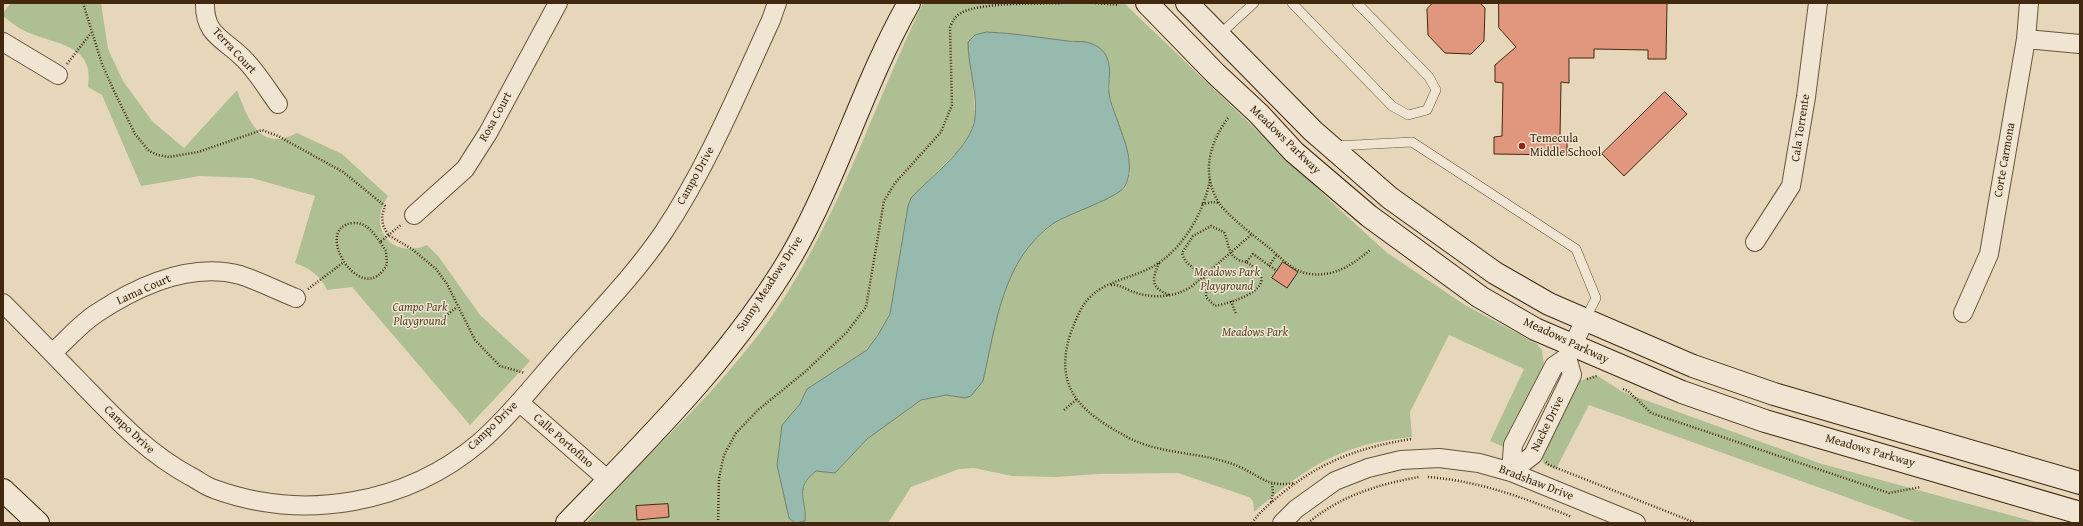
<!DOCTYPE html>
<style>
body{margin:0}
#map{position:relative;width:2083px;height:526px;overflow:hidden;background:#e6d7ba;font-family:"Gentium Book Plus",serif}
canvas{display:block}
.frame{position:absolute;inset:0;border:4px solid #41280f;pointer-events:none}
</style>
<div id="map">
<canvas width="2083" height="526"></canvas>
<div class="frame"></div>
</div>
<script>
const context = document.querySelector('canvas').getContext('2d');
context.lineJoin = 'round';
function fillPath(path, color) { context.fillStyle = color; context.fill(path, 'evenodd'); }
function trace(path, color, width, dash) { context.strokeStyle = color; context.lineWidth = width; context.lineCap = dash ? 'butt' : 'round'; context.setLineDash(dash || []); context.stroke(path); }
function write(font, color, halo, rows, align = 'center') {
  context.font = font + ' "Gentium Book Plus",serif'; context.lineWidth = 3; context.setLineDash([]); context.textBaseline = 'middle'; context.strokeStyle = halo; context.fillStyle = color; for (const [text, x, y, turn = 0] of rows) {
    context.save(); context.translate(x, y); context.rotate((+turn || 0) * Math.PI / 180); context.textAlign = isNaN(turn) ? turn : align; if (halo) context.strokeText(text, 0, 0); context.fillText(text, 0, 0); context.restore();
  }
}
fillPath(new Path2D(`
 M11,3H101L108,49L123,81L152,121L184,148L237,90C248,119 259,153 297,133L342,154L388,196C366,228 392,260 427,245L438,256L480,315L530,361L470,425L352,287L327,290C321,276 309,268 295,263L315,196L252,178L200,176L141,186L102,95L88,87C95,45 58,45 29,33C19,29 11,22 3,16V13Z
 M923,3H1124L1338,208L1386,252L1465,305L1537,344L1542,350L1544,365L1504,447L1490,441L1524,369L1449,335L1410,412L1412,437C1340,444 1307,467 1254,512L1253,501L1249,497L1178,473L1099,474L1055,477L1012,476L974,468L959,469L911,487L888,523H801L805,521C807,499 793,489 816,471L835,473L867,439L921,400L946,395L956,397L997,313L1013,269L1032,242L1054,223L1125,188L1130,173L1129,162L1109,94L1110,77L1106,56L1087,42L1068,41L968,51L972,70L975,118L970,135L958,151L919,190L906,215L890,314L878,335L867,350L807,389L800,404L782,425L777,465L789,517L795,523H586C601,508 615,490 630,474C684,420 740,366 782,301C842,209 875,102 923,3Z
 M1596,375L1623,392L1822,464L2039,523H1918L1589,405L1556,469L1544,464L1542,459L1544,447L1580,381Z`), '#afbf94');
const water = new Path2D(`
 M987,32C1015,33 1041,38 1068,41C1074,42 1080,41 1086,42C1095,44 1104,49 1107,58C1112,69 1108,81 1109,93C1110,102 1114,111 1117,119C1124,141 1136,164 1125,186C1120,197 1068,214 1054,223C1002,259 996,325 983,381L971,396L965,398L946,395L921,400L867,439L835,473L816,471C793,489 807,499 805,521L795,523L789,518L777,465L782,425L800,404L807,389L867,350L878,335L890,314L908,206L911,198C930,177 972,147 975,118C978,93 968,67 968,42L975,35Z`);
fillPath(water, '#96baad');
trace(water, '#74806e', 1);
const building = new Path2D(`
 M1433,3H1480L1485,8L1484,41L1471,54L1445,53L1428,35L1427,9Z
 M1499,3H1667L1666,59H1648V50L1594,49V58H1569V83L1561,82L1560,137L1567,136V155L1494,154V137L1502,136L1503,83L1495,82V65L1516,47L1499,28Z
 M1665,92L1687,114L1624,176L1602,154Z
 M1283,262L1298,272L1287,288L1272,278Z
 M668,504L669,517L637,520L636,506Z`);
fillPath(building, '#e1967e');
trace(building, '#41280f', 1);
const lane = new Path2D(`
 M1292,3L1392,106L1408,115L1427,110L1436,90L1429,77L1357,3
 M1218,36L1254,3
 M1335,146L1412,142L1576,249L1596,298L1585,320`);
const street = new Path2D(`
 M205,3C204,36 225,39 244,59C257,72 267,89 278,104
 M2026,39L2080,44
 M3,42L58,75
 M414,215L465,169L488,133L558,3
 M1755,242L1791,186L1806,97L1818,3
 M3,303C30,330 56,357 83,385C117,420 146,452 190,476C198,480 205,486 214,489C304,522 407,504 480,442C510,416 535,383 561,354C595,315 633,277 663,233C707,167 738,92 771,20L777,3
 M1963,313L1989,254L2026,39L2029,3
 M52,353C67,340 81,323 97,313C138,286 191,262 240,275C259,281 278,291 296,298
 M519,402L608,480
 M1511,472L1513,445L1554,366L1567,357L1585,320
 M1511,472L1533,455L1572,375L1567,357
 M1282,523L1296,509L1335,481L1368,468L1401,460L1439,458L1479,463L1511,472L1636,523`);
const secondary = new Path2D(`
 M1147,3L1216,74L1259,114L1294,152L1369,216L1480,297L1535,329L1682,392L1765,421L2080,513
 M1187,3L1313,131L1390,198L1495,273L1549,304L1693,366L1774,394L2080,483
 M3,490L38,523
 M567,523C647,440 733,356 792,255C838,175 863,84 909,3`);
trace(lane, '#6a543a', 10);
trace(street, '#6a543a', 20);
trace(secondary, '#41280f', 24);
trace(new Path2D(`
 M83,3L102,64L114,91L135,134L149,151L158,155L169,157L198,152L262,130L278,136L343,172L385,206L382,216L383,225L388,235L412,249L436,269L447,284L475,340L500,366L525,373
 M1095,3L1119,5
 M67,64L91,33
 M1228,118C1209,144 1201,174 1219,203C1226,214 1255,237 1267,246C1279,256 1293,272 1310,274C1335,277 1352,265 1370,250
 M1210,179C1204,214 1180,255 1146,270C1127,279 1105,282 1090,297C1080,307 1076,320 1071,332C1052,389 1082,413 1129,438C1164,456 1206,451 1242,468C1265,479 1267,487 1295,483
 M1202,204L1213,202L1219,203
 M380,242C373,232 366,222 353,223C310,227 363,312 387,264L386,251L380,242L402,224
 M1246,262C1227,259 1230,246 1224,232L1211,226L1193,236L1182,253C1188,275 1209,263 1206,297L1215,306C1236,302 1287,285 1246,262L1253,254L1277,271
 M1159,263C1152,280 1150,287 1169,295
 M1269,266L1277,254
 M1111,285C1118,284 1124,288 1131,291C1151,299 1173,298 1191,287L1252,234
 M308,289L344,262
 M1231,301L1236,314
 M443,318L457,307
 M1587,379L1597,376
 M1623,389L1628,391L1651,413L1889,493L1921,487
 M1064,410L1077,399
 M1546,462L1549,465L1696,523
 M1428,477C1480,481 1524,498 1572,517
 M1271,502L1273,493L1272,484
 M718,523L719,478L724,455L736,433L758,410L806,371L847,332L866,307L884,201L895,183L941,132L952,105L950,27C953,21 955,16 961,13C980,2 1039,4 1064,3
 M1252,523C1261,510 1273,501 1285,491C1324,460 1362,447 1411,439
 M1308,523C1340,496 1379,484 1419,477`), '#41280f', 2.5, [1, 2]);
trace(lane, '#efe5d2', 9);
trace(street, '#efe5d2', 18);
trace(secondary, '#efe5d2', 22);
for (const [x, y, r, color] of [
 [1522,146,4,"#8f2418"]
]) { const dot = new Path2D(); dot.arc(x, y, r, 0, 2 * Math.PI); context.fillStyle = color; context.fill(dot); trace(dot, '#efe5d2', 1.5); }
write('12px', '#41280f', '#efe5d2', [
 ["Terra Court",234,51,47],
 ["Rosa Court",496,117,-61],
 ["Cala Torrente",1801,128,-81],
 ["Meadows Parkway",1285,140,44],
 ["Corte Carmona",2005,160,-80],
 ["Campo Drive",696,176,-61],
 ["Sunny Meadows Drive",770,284,-57],
 ["Lama Court",144,290,-24],
 ["Meadows Parkway",1566,341,25],
 ["Nacke Drive",1548,424,-64],
 ["Campo Drive",493,426,-44],
 ["Campo Drive",129,430,43],
 ["Calle Portofino",563,441,41],
 ["Meadows Parkway",1870,451,16],
 ["Bradshaw Drive",1536,483,21]
]);
write('12px', '#41280f', '#efe5d2', [
 ["Temecula",1530,139],
 ["Middle School",1530,153]
], 'left');
write('italic 12px', '#57462a', '#efe5d2', [
 ["Meadows Park",1227,273],
 ["Playground",1227,287],
 ["Campo Park",420,308],
 ["Playground",420,322],
 ["Meadows Park",1255,333]
]);
</script>
